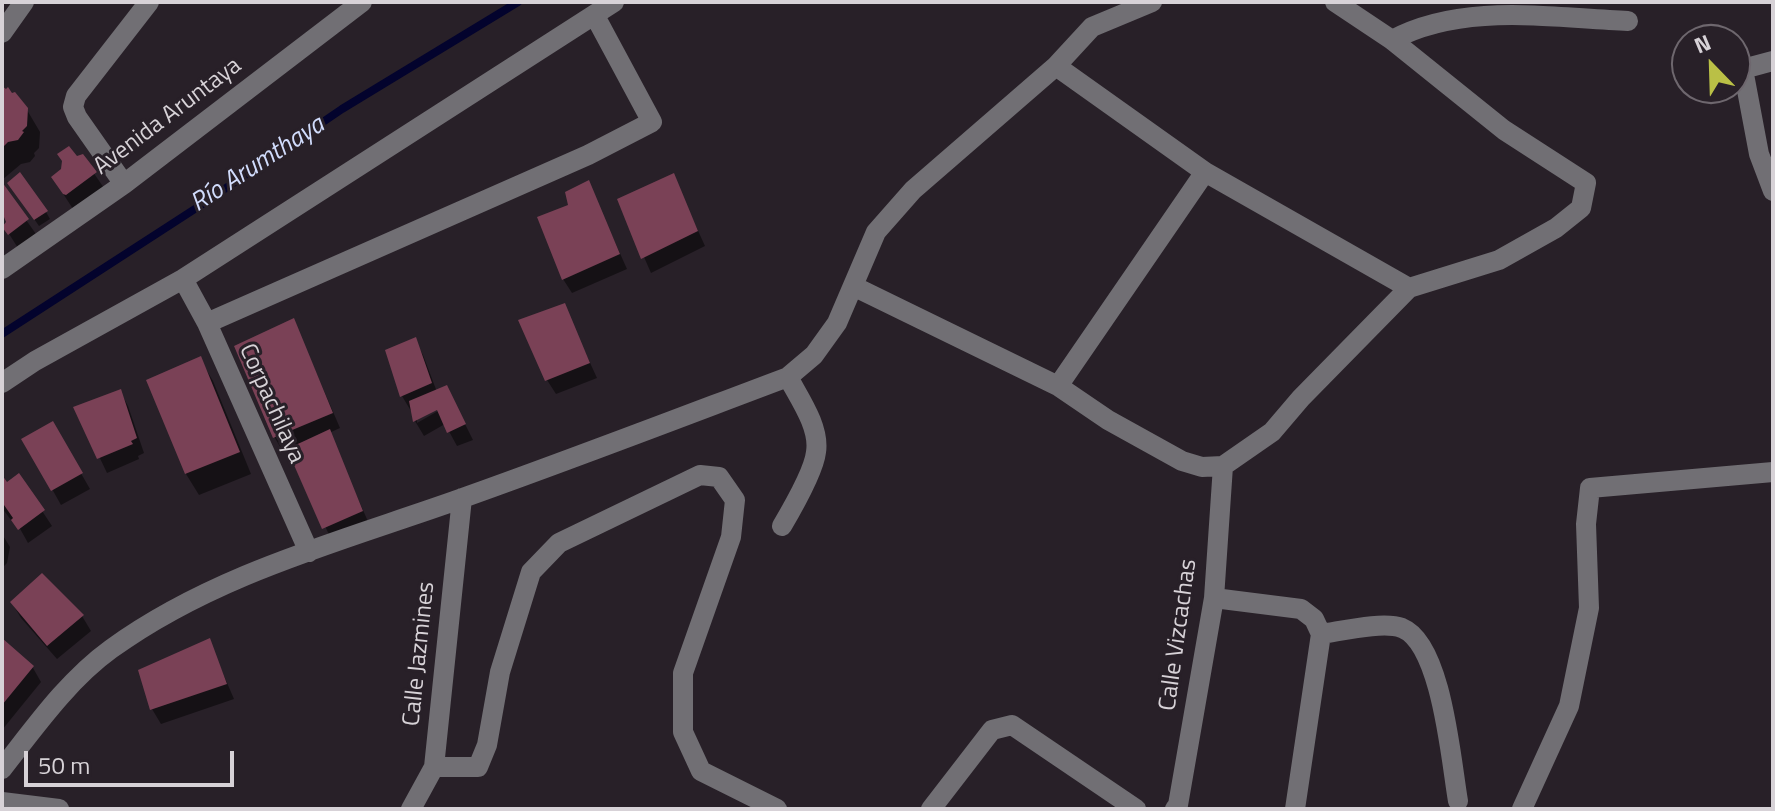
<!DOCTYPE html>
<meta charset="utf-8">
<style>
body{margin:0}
#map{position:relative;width:1775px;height:811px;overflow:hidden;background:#282028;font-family:"Titillium Web",sans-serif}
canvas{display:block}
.frame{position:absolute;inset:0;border:4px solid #d7d2d7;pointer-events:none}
.north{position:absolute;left:1671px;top:24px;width:80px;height:80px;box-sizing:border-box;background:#282028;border:2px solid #6e676e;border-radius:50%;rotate:337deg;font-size:22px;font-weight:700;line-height:32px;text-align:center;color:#d7d2d7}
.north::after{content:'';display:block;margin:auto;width:28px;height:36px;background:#bac046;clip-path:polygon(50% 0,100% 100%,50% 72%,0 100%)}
.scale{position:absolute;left:24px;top:751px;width:210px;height:36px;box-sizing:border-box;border:4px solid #d7d2d7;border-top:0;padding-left:10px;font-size:24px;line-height:28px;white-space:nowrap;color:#d7d2d7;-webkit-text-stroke:6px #282028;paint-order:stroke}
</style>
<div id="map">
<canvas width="1775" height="811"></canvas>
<div class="frame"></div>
<div class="north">N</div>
<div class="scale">50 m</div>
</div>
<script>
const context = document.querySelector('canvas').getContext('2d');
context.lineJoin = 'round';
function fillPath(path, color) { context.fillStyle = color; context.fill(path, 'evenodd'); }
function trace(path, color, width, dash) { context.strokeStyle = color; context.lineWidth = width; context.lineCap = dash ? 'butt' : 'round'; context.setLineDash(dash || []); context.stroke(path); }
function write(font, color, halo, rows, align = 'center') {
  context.font = font + ' "Titillium Web",sans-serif'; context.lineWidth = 6; context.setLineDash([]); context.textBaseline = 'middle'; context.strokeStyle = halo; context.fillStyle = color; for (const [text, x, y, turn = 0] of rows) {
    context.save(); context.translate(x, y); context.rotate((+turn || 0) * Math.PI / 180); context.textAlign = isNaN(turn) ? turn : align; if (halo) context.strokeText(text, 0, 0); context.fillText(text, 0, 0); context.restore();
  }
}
fillPath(new Path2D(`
 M2,89L27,110L40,132L39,148L34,153L35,156L30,162L21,164L2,180Z
 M82,156L104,188L73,209L62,192Z
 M673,176L705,246L651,273L619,200Z
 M588,182L627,269L572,293L563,279L570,206Z
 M2,186L36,234L18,248L4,226L8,223L2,213Z
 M14,190L46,212L50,219L39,226Z
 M564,306L597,378L556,394L547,380Z
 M294,321L340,428L329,433L370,526L333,543L289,450L283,452L275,438L237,347Z
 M415,340L423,355L437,392L454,402L473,440L457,446L445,424L424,436L415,421L413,410L411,411L402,396L388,352ZM443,404L445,407L417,423V418Z
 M200,359L213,381L251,474L199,495L186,474L149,381Z
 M120,391L128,406L144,453L138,456L139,459L107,473L76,408Z
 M52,423L90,489L61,505L24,439Z
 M19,476L52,526L28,543L14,518L11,520L2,508V479L6,485Z
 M2,534L10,547L7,563L2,568Z
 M42,576L82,616L91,631L57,659L21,618L12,603Z
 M2,641L33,668L41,682L2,730Z
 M209,641L234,699L161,724L152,709Z`), '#0007');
trace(new Path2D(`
 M2,334L201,205L342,109L518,2`), '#03032d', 8);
fillPath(new Path2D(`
 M2,86L6,89L8,87L12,93L15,92L28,108L27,126L22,131L24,132L18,140L8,142L2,148Z
 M69,146L77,156L83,154L97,172L66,195L63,194L51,177L61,169L62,161L57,154Z
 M20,172L48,211L34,220L7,183Z
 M674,173L698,231L641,259L617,199Z
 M589,180L620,254L562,280L537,217L568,205L565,192Z
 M2,182L29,219L8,235L2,227L6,222L2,212Z
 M565,303L590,363L545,381L518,320Z
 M294,318L333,413L273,438L234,346Z
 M416,337L432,383L400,397L385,350Z
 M201,356L240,452L185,474L146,380Z
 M447,385L466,424L447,433L437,410L413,422L409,401Z
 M121,389L137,438L131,441L133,444L97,459L73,407Z
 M53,421L83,473L51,491L21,439Z
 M330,429L363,511L322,529L287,449Z
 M19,473L45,510L18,530L11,520L13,518L4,505L2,506V475L7,482Z
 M42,573L84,615L47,646L10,602Z
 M2,638L34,666L2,705Z
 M210,638L227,684L150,710L138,670Z`), '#7a4156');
trace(new Path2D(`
 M2,33L24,2
 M1392,40C1463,2 1550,18 1628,21
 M1773,61L1743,69L1759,154L1773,191
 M1056,66L1205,172L1409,288
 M124,184L77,117L73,107L76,96L149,2
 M2,269L124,184L362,2
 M183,279L207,323L309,552
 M853,286L1058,386L1108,420L1182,461L1202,467L1223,466L1272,432L1301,398L1409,288L1499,260L1556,228L1581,208L1586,183L1504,130L1392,40L1335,2
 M207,323L588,155L652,122L595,16
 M2,383L35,361L183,279L614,2
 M1058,386L1205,172
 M782,526C792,509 814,471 816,452C820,427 799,398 788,377
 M1214,598L1301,609L1314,619L1321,634L1295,809
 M1321,634C1342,631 1383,621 1402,628C1442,644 1451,761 1458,801
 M434,767H478L487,745L500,672L531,572L559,543L700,475L719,477L735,500L731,537L683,673V732L701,771L777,809
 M2,769C35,727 68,680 111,649C214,574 342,541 460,499C570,460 679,418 788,377L814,355L837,323L876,232L913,190L1056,66L1092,27L1152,2
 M2,802L59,809
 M411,809L434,767L462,498
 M931,809L992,730L1012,725L1136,809
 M1175,809L1178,805L1214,598L1223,466
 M1522,809L1569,706L1589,608L1586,524L1590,488L1773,472`), '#716f74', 20);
write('24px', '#d7d2d7', '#282028', [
 ["Avenida Aruntaya",168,117,-37],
 ["Corpachilaya",271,404,66],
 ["Calle Vizcachas",1179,635,-82],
 ["Calle Jazmines",420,654,-84]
]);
write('italic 26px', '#d1dcfc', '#282028', [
 ["Río Arumthaya",258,165,-33]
]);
</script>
